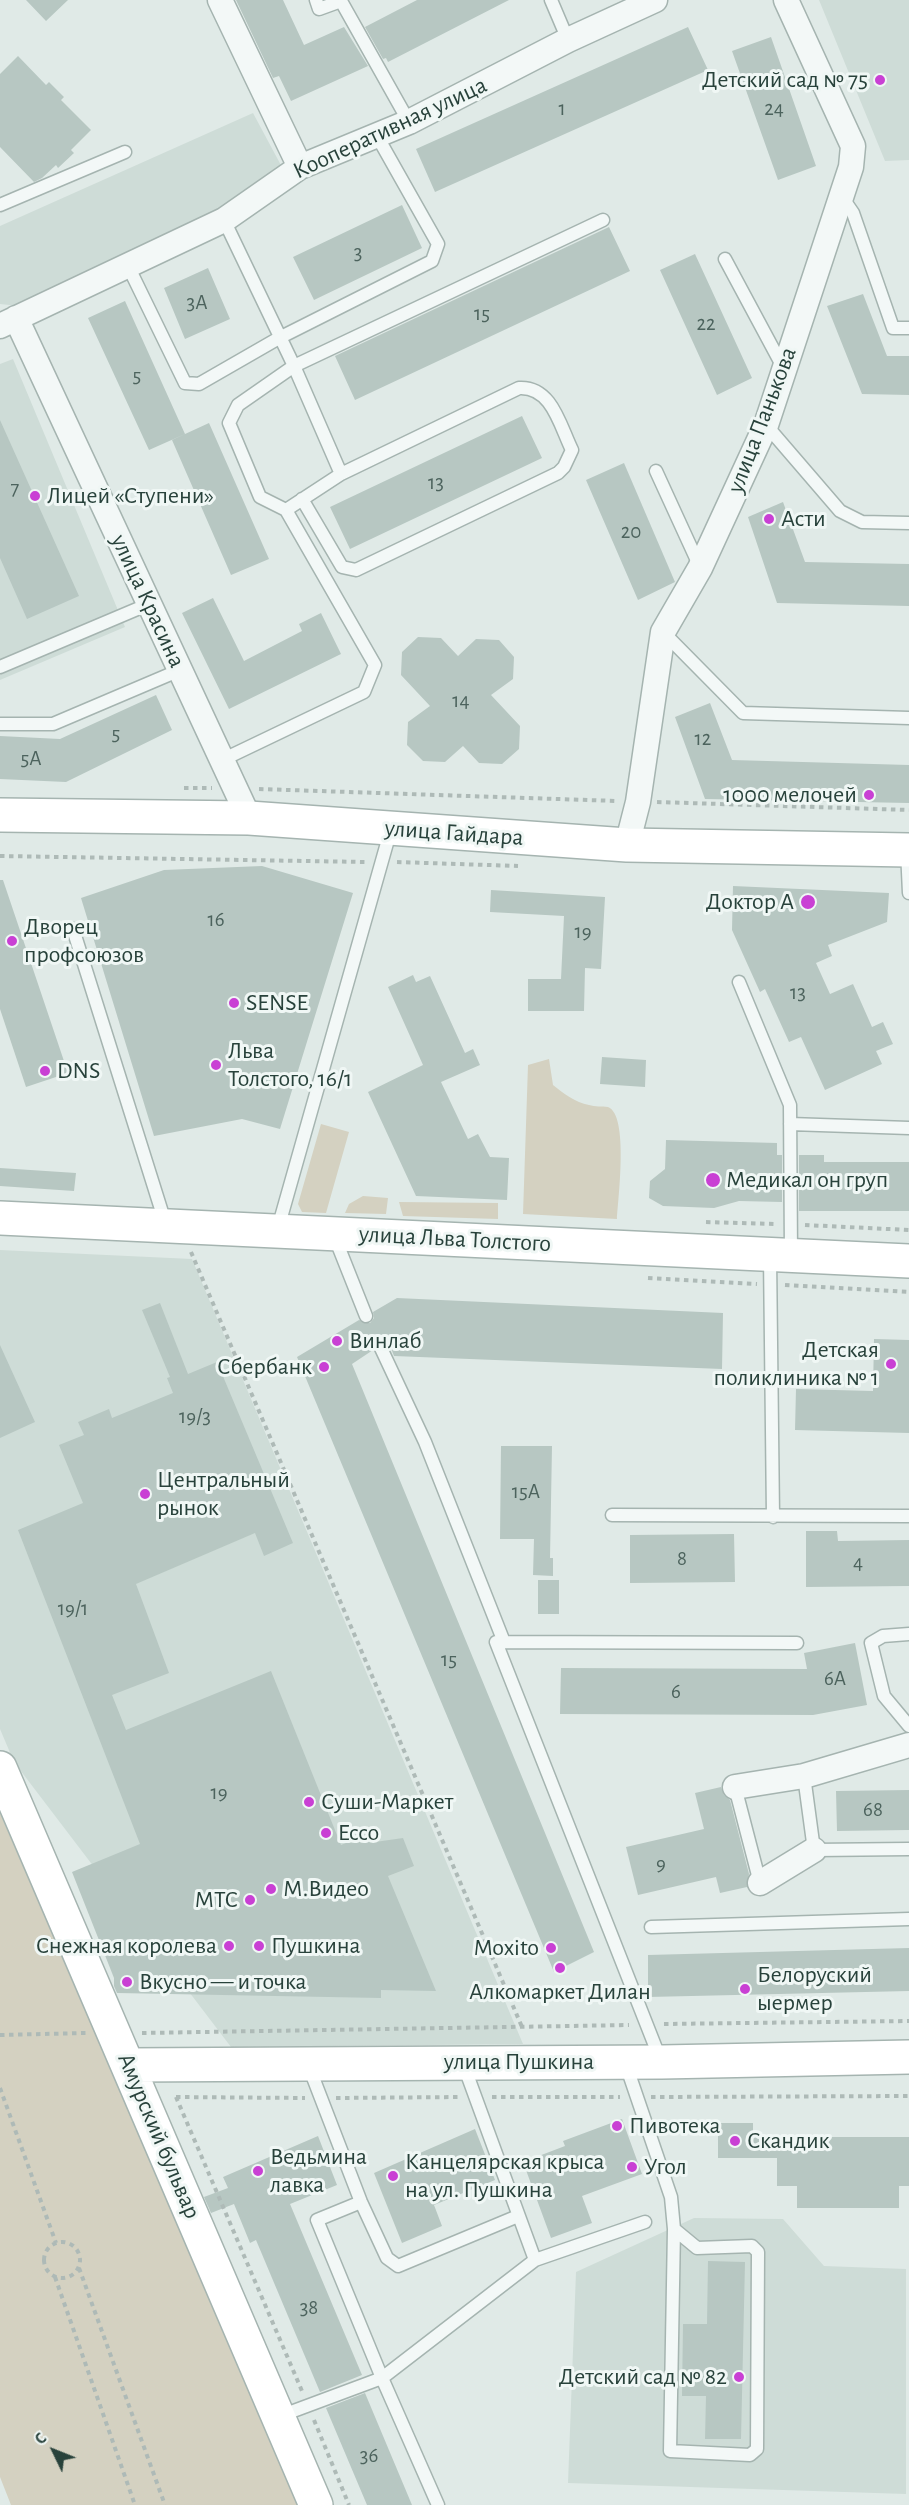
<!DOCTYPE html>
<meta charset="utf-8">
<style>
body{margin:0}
#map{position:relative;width:909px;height:2505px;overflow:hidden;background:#e0eae7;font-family:"Alegreya Sans",sans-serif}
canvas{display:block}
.north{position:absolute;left:24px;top:2421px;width:60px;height:60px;-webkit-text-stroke:4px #f0f7f5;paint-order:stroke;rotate:313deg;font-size:16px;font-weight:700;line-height:24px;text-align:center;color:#28423b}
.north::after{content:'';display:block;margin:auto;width:21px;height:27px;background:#28423b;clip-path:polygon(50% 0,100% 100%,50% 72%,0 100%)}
</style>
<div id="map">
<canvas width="909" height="2505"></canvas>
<div class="north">С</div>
</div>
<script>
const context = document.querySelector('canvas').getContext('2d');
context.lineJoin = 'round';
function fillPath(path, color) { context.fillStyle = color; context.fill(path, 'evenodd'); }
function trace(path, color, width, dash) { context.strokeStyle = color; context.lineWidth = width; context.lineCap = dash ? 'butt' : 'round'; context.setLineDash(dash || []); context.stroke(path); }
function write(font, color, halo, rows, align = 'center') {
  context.font = font + ' "Alegreya Sans",sans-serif'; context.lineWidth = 6; context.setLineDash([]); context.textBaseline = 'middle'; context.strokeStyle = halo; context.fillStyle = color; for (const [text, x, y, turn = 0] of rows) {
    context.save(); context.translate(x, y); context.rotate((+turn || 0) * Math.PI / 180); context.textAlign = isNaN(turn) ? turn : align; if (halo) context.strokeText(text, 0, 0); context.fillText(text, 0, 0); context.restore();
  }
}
fillPath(new Path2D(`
 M819,0H909V160L885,161Z
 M253,113L283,169L229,212L19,306L0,304V226Z
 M13,359L125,627L0,680V364Z
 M0,1250L192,1259L523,2044L231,2047L14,1762L0,1729Z
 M694,2218L783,2219L824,2266L906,2269V2494L568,2483L576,2272Z`), '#cedcd7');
fillPath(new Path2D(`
 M549,1059L553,1085C564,1094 575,1102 589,1105C595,1107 602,1106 608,1107C629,1115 618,1199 617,1219L523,1214L528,1065Z
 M321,1124L349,1132L326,1213L302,1212L298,1204Z
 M363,1196L388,1198L386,1214L345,1213L349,1204Z
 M399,1202L498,1203V1219L403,1216Z
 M0,1813L301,2505H11L0,2477Z`), '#d4d1c1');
fillPath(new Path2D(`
 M26,0H68L46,21Z
 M236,0H283L304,45L344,27L368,66L291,101L279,76L273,78Z
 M417,0H509L388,62L386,58L383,59L365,27Z
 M688,27L708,70L435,192L416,149Z
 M771,37L816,166L778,180L732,51Z
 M18,56L46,85L49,82L64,97L61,100L91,130L71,150L74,153L58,168L56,165L42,178L34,182L0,147V74Z
 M402,205L422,248L314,300L293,257Z
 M609,227L630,271L355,400L335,356Z
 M695,254L752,378L717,395L660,270Z
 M208,268L230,319L185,339L164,288Z
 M863,294L887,356H909V395L862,394L827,306Z
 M125,301L185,434L149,450L88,318Z
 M522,416L542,458L350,549L330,507Z
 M0,420L79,596L27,619L0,558Z
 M209,423L269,559L231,575L172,440Z
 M624,463L675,582L638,600L586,480Z
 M783,502L805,562L909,564V606L777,603L748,517Z
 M213,598L244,661L302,631L299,624L321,613L341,654L229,709L182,613Z
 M418,637L441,638L458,656L476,639L499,640L514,657L513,679L491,695L520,726L519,749L502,764L479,763L463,746L445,762L423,761L407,745L408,722L430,706L401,675L402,652Z
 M156,695L172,730L66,782L0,779V736L60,739Z
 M710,703L732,760L909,765V803L705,799L675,717Z
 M262,866L353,893L280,1129L242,1119L154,1136L81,898L164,870Z
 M0,880H3L68,1073L26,1087L0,1009Z
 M733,886L889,893L887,922L828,945L832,956L816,963L830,994L853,984L872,1027L883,1022L893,1044L876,1051L882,1064L825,1090L801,1037L789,1042L765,989L760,992L732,930Z
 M491,890L605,897L601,969L585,968L584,1011H528V979H561L564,916L490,912Z
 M413,975L416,982L430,976L465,1053L473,1049L480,1065L441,1082L468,1139L478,1134L490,1157L509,1158L507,1200L416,1196L368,1092L423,1065L388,987Z
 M602,1057L646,1060L645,1087L600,1084Z
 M666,1140L777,1143V1155H782V1202L739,1201L714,1208L663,1206L649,1198L650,1181L665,1169Z
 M799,1155H824V1162H909V1211H799Z
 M0,1168L76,1173L74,1191L0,1186Z
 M397,1298L723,1313L722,1369L394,1356L388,1340L380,1338L373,1342V1350L352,1364L594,1952L554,1972L297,1357L359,1320L370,1323L374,1318L373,1312Z
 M160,1303L188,1374L217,1362L293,1543L264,1556L255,1533L136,1584L169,1673L112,1695L126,1730L271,1671L341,1845L371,1833L375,1842L403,1838L414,1866L388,1876L436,1991L381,1990V1998L117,1993L114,1986V1978L72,1872L140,1844L18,1530L83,1503L59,1445L84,1435L78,1422L109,1409L112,1418L173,1393L167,1378L170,1377L142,1310Z
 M874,1339L909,1340V1433L795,1430L796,1389L873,1391Z
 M0,1345L35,1422L0,1438Z
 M501,1446H552L550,1558H553V1576L533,1575L534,1539H500Z
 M806,1531H837L838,1541L909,1540V1586L806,1587Z
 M734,1534L735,1582L630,1583V1535Z
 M538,1580H559V1614H538Z
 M855,1643L867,1705L813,1715L560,1714L561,1668L807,1669L804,1653Z
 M721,1787L724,1795L730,1800L749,1874L747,1887L720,1893L716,1877L638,1895L626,1847L704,1829L695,1793Z
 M909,1790V1830L837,1831L836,1791Z
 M909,1948V1991L648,1997V1955Z
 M622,2119L642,2174L582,2196L592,2223L551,2238L523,2162L565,2146L563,2141Z
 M718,2123H753V2137H909V2186H899V2208H797V2186H777V2158H718Z
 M475,2129L495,2180L434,2205L442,2226L402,2243L374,2173Z
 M318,2136L337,2185L290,2204L362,2375L320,2392L256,2240L250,2243L234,2204L211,2213L204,2197L228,2188L223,2177Z
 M708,2261L745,2262L741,2439H705L706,2396H682L683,2324H707Z
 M365,2393L412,2505H367L326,2408Z`), '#b7c7c2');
const lane = new Path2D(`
 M316,0L319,9L341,1L409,122
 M551,0L568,40
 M842,197L853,213L893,328H909
 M0,205L125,152
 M725,259L784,369
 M128,266L185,383L199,384L279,338L432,261L438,244L377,136
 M766,425L840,511L862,522L909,523
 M656,471L700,567
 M302,499L342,567L356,570L558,473L564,467L572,450C560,426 552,386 519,388L341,474
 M286,510L260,497L229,423L238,405L294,366L603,220
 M663,632L743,713L909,718
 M0,667L149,604
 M0,724H53L180,670
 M222,760L364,692L375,665L286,510L341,474L294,366L224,220
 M907,851L909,893
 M73,929L166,1225
 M739,982L790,1105L791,1255
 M790,1124L909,1128
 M278,1228L391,829
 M335,1238L366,1316
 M770,1256L773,1517
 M380,1346L425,1442L504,1642
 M612,1515L909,1516
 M909,1634L883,1636L871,1643L884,1696L909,1726
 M804,1776L814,1850L909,1849
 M735,1787L760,1883
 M651,1927L909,1919
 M661,2061L496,1642L797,1643
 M626,2065L671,2197L674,2229L670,2451L750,2455L757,2449L758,2252L752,2246L697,2248L674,2229
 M464,2066L535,2260L645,2222
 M309,2067L361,2202L387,2258L398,2266L518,2216
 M361,2202L317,2220L382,2378L535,2260
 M280,2416L382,2378L438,2505`);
const street = new Path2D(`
 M220,0L300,167
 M16,318L249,818
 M0,326L224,220L300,167L409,122L568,40L655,0
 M627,845L638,802L663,632L700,568L766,425L851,167L853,146L786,0
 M735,1787L804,1776L909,1745
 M760,1883L814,1850`);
const secondary = new Path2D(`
 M0,815L249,818L627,845L909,850
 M0,1218L909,1261
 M0,1768L316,2505
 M129,2065L662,2062L909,2057`);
trace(lane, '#a5b4b0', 15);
trace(street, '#a5b4b0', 27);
trace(secondary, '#a5b4b0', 36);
trace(new Path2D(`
 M184,788H212
 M259,789L617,801
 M657,802L909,810
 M0,856L366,862
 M397,862L518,866
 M706,1222L776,1224
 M805,1225L909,1230
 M191,1252L522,2027
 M648,1278L757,1284
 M785,1285L909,1292
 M664,2024L909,2021
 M142,2033L629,2025
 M0,2035L86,2033
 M0,2088L56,2243
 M176,2097L305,2098
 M176,2097L302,2391
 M492,2097H620
 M651,2097L909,2096
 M336,2098L461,2097
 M44 2260a18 18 0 1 1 36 0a18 18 0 1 1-36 0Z
 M79,2268L165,2505
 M55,2277L135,2505
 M314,2420L349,2505`), '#aebab7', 4, [4.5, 4.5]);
trace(lane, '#f3f8f7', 12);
trace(street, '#f3f8f7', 24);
trace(secondary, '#fff', 33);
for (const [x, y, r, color] of [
 [880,80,6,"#c940d4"],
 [35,496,6,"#c940d4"],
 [769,519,6,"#c940d4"],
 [869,795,6,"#c940d4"],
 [808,902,8,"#c940d4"],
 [12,941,6,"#c940d4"],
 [234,1003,6,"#c940d4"],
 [216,1065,6,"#c940d4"],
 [45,1071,6,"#c940d4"],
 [713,1180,8,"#c940d4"],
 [337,1341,6,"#c940d4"],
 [891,1364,6,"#c940d4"],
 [324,1367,6,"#c940d4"],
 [145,1494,6,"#c940d4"],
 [309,1802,6,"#c940d4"],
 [326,1833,6,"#c940d4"],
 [271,1889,6,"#c940d4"],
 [250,1900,6,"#c940d4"],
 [229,1946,6,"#c940d4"],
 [259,1946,6,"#c940d4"],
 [551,1948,6,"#c940d4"],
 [560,1968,6,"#c940d4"],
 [127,1982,6,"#c940d4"],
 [745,1989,6,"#c940d4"],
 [617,2126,6,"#c940d4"],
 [735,2141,6,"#c940d4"],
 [632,2167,6,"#c940d4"],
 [258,2171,6,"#c940d4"],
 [393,2176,6,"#c940d4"],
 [739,2377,6,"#c940d4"]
]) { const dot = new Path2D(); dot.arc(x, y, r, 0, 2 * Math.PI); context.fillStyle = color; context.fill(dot); trace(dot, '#f0f7f5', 2); }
write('21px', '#4c635d', null, [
 ["1",562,109],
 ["24",774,109],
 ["3",358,253],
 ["3А",197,303],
 ["15",482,314],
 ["22",706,324],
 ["5",137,376],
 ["13",436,483],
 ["7",15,489],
 ["20",631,532],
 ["14",461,701],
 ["5",116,734],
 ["12",703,739],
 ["5А",31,759],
 ["16",216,920],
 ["19",583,932],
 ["13",798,993],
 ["19/3",195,1417],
 ["15А",526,1492],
 ["8",682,1559],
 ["4",858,1563],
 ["19/1",73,1609],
 ["15",449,1660],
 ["6А",835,1679],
 ["6",676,1692],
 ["19",219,1793],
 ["68",873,1810],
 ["9",661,1864],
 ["38",309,2308],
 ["36",369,2456]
]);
write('24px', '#28423b', '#f0f7f5', [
 ["Детский сад № 75",868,80,"right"],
 ["Лицей «Ступени»",47,496],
 ["Асти",781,519],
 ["1000 мелочей",857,795,"right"],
 ["Доктор А",794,902,"right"],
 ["Дворец",24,927],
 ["профсоюзов",24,955],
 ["SENSE",246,1003],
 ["Льва",228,1051],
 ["Толстого, 16/1",228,1079],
 ["DNS",57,1071],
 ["Медикал он груп",726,1180],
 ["Винлаб",349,1341],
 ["Детская",879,1350,"right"],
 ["поликлиника № 1",879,1378,"right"],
 ["Сбербанк",312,1367,"right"],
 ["Центральный",157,1480],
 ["рынок",157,1508],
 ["Суши-Маркет",321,1802],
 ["Ecco",338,1833],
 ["М.Видео",283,1889],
 ["МТС",238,1900,"right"],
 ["Снежная королева",217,1946,"right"],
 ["Пушкина",271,1946],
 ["Moxito",539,1948,"right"],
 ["Белоруский",757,1975],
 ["ыермер",757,2003],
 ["Вкусно — и точка",139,1982],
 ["Алкомаркет Дилан",560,1992,"center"],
 ["Пивотека",629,2126],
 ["Скандик",747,2141],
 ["Ведьмина",270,2157],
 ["лавка",270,2185],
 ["Канцелярская крыса",405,2162],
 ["на ул. Пушкина",405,2190],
 ["Угол",644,2167],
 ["Детский сад № 82",727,2377,"right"]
], 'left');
write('24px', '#28423b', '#f0f7f5', [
 ["Кооперативная улица",390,128,-25],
 ["улица Панькова",762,420,-69],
 ["улица Красина",148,601,65],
 ["улица Гайдара",454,833,4],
 ["улица Льва Толстого",455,1239,3],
 ["улица Пушкина",519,2062],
 ["Амурский бульвар",159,2136,67]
]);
</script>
